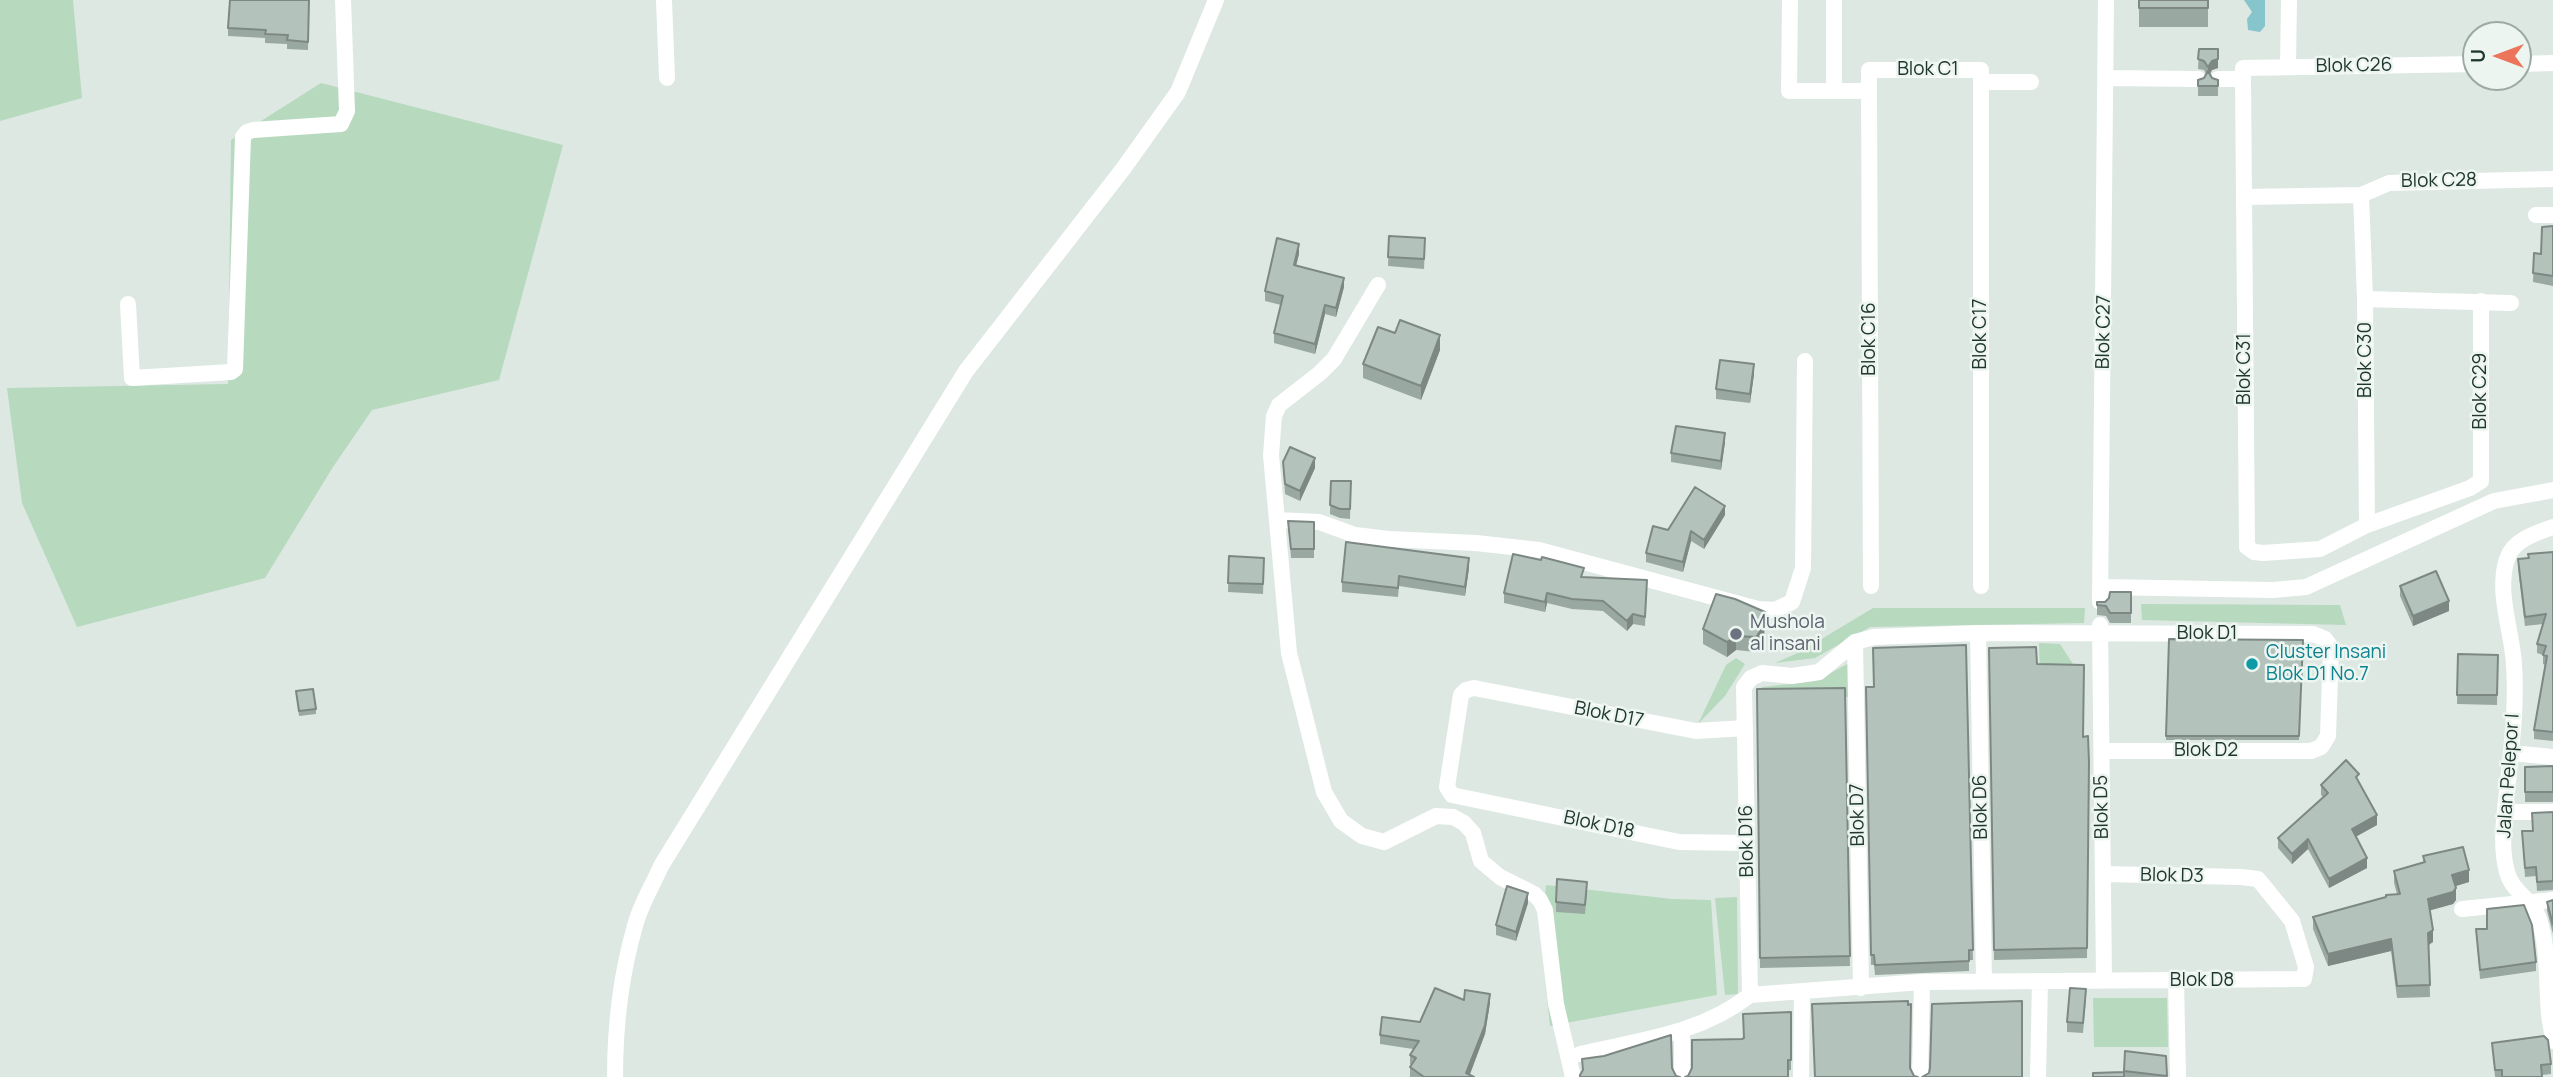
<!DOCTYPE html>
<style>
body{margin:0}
#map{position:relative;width:2553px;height:1077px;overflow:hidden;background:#dde8e3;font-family:Manrope,sans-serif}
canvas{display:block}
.north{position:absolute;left:2462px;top:21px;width:70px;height:70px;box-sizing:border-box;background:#edf5f1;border:2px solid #9ba9a3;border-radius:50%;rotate:270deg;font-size:19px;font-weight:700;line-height:28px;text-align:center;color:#20372f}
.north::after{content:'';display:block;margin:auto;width:24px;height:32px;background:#eb7459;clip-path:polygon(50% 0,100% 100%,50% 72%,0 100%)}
</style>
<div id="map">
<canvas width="2553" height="1077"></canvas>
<div class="north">U</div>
</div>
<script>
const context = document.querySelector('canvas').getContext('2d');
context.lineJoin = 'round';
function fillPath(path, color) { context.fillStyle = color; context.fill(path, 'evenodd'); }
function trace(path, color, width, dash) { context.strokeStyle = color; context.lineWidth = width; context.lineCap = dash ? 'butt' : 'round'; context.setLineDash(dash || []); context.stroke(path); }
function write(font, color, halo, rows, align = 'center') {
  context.font = font + ' Manrope,sans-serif'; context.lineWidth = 5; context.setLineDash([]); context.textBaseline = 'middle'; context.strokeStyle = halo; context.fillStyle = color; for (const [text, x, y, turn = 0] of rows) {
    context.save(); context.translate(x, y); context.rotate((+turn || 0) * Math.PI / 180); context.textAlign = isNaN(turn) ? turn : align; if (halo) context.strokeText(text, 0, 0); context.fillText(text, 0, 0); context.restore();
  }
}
fillPath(new Path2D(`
 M0,0H73L82,98L0,121Z
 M321,83L563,145L499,380L372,410L333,467L265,578L77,627L22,503L7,388L228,384L231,140Z
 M2141,604L2340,605L2346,625L2142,620Z
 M1873,608H2085L2084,623L1870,627L1815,658L1775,663L1800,652Z
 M2039,643L2060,644L2073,664L2084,675L2040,676Z
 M1736,658L1745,664L1725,696L1698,724L1726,665Z
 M1849,663V697L1757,699L1762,687L1816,681Z
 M1546,885L1672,899L1711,900L1717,995L1550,1026L1541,942Z
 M1737,897L1738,994L1725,995L1715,898Z
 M2093,998H2167L2168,1047H2094Z`), '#b7d9be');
fillPath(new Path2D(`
 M2244,0H2265V26L2260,32L2248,30L2247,19L2252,12Z`), '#87c5cc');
trace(new Path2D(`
 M664,0L667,78
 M1790,0L1789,91H1869V70H1981V82H2031
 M1834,0V91
 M2518,64L2553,63
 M2288,67L2289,0
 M2107,78L2198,79
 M2218,79H2243L2247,547L2254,552L2263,553L2320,549L2367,525L2470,488L2481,481V301
 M2243,79V68L2476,64
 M1869,91L1871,586
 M2361,195L2365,299L2367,525
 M2244,197L2361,195L2389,183L2553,179
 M2536,215H2553
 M1378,285L1334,359L1320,373L1279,405L1274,416L1271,455L1289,653L1324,792L1341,821L1362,836L1384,842L1436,816L1453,817L1464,823L1473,833L1481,861L1500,877L1534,894L1540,900L1545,910L1556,1004L1573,1077
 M2365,299L2511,303
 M128,304L132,378L231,372L235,369L243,137L247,132L253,130L341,124L347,111L343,0
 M1277,520L1319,522L1355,535L1389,539L1476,543L1539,550L1758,609L1775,610L1792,602L1803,568L1805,361
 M2553,527C2536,533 2513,540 2507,559C2496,592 2512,631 2514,664C2517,707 2511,750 2507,792C2504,817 2500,847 2507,872C2512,892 2533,900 2539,919C2549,950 2546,983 2549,1014C2550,1023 2552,1032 2553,1041
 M1981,586V82
 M2102,587L2273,590L2306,587L2494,501L2553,490
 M2100,602L2106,0
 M2100,625L2104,980
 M1978,633L1984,981
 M1855,642L1861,988
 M1745,728L1696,731L1474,688L1466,690L1461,695L1447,787L1452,795L1679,842L1747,843
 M2511,753L2553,757
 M2505,812H2553
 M2462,909L2553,900
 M2176,981L2178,1077
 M1750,995L1744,687L1751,678L1762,673L1792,676L1819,672L1855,642L1874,637L1978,633L2313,634L2325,639L2331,647L2328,736L2321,747L2311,751H2102
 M1682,1031V1077
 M1580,1054C1641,1040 1700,1034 1750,995L1922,982L2304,979L2306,967L2292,921L2258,879L2241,877L2103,874
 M615,1077C615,1026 621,974 635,926C640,905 653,885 661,866L966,371L1123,169L1178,92L1216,0
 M1801,1077L1802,991
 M1920,1077L1922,982
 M2038,1077L2040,981`), '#fff', 16);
fillPath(new Path2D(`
 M309,0L308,50L287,49V44L265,43V38L228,36V28Z
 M2139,0H2208V27H2139Z
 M2199,49H2218V68L2212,70L2210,74L2212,78L2218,80V96H2198V80L2204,78L2206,74L2204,70L2198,69Z
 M2553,226V286L2533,282L2534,253L2541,254Z
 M1389,236L1425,247L1424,269L1388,266Z
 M1299,254L1296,265L1344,287L1336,317L1325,314L1315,354L1274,343V333L1281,305L1265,301V291Z
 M1440,350L1421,400L1363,378V364Z
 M1754,374L1750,403L1716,399V389Z
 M1725,442L1721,470L1671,462V453Z
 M1283,462L1315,468L1300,501L1285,494Z
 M1331,481H1351L1350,519L1340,518L1330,514Z
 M1725,515L1704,549L1691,541L1683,572L1646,562V553L1668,530Z
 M1288,521L1314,522V558H1291Z
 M2553,552V741L2534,739V730L2545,665L2543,664V655L2537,653V644L2543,624L2525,626L2518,569V559L2528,558Z
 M1229,556L1264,567L1263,594L1228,592Z
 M1469,568L1465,596L1399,586L1398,597L1342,592V582Z
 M1584,578L1647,580L1645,626L1633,624L1627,631L1603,611L1572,609L1547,603L1545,612L1504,603V593Z
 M2400,586L2449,611L2413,626L2400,596Z
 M2131,592V623H2110L2106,616L2097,615V602H2105Z
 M1765,612L1764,640L1756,652L1736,650L1727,657L1703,644V629Z
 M2169,639L2303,640L2299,740H2166Z
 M1966,645L1973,960H1969V971L1875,975L1874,965H1871L1866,697L1874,687Z
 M1989,648L2037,664L2084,737L2088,736L2087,958L1994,960Z
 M2458,654L2498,655L2497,705L2457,704Z
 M1845,688L1850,966L1760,968L1757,689Z
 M296,691L316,709V714L299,716Z
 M2553,766V802H2525V767Z
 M2359,783L2377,825L2356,836L2367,868L2329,888L2308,849L2292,864L2278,848V838L2323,797L2321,795V785Z
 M2553,812V890L2537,891L2536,876L2525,877L2522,831H2532V813Z
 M2423,856L2469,882L2456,886V900L2453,904L2430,910L2433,942L2429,945L2430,997L2397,998L2391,951L2328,966L2313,929V917L2397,894L2394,883V871L2423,863Z
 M1587,891L1585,914L1556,912V902Z
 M2553,900V934L2547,911V902Z
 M1528,903L1516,941L1496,935V925Z
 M2476,929L2536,962V971L2480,979Z
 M2086,999L2083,1033L2067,1032V1022Z
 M1464,1000L1490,1003L1485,1034L1469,1075L1474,1077H1410V1067L1412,1065L1410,1064V1055L1413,1049L1380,1044V1035L1420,1022Z
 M1791,1012V1070L1688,1076L1742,1039Z
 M2492,1043L2551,1064V1074L2542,1075V1077H2495Z
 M2125,1051L2166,1056L2167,1077H2124Z`), '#9aa8a2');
fillPath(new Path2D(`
 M2218,59V68L2212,70L2208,77V67L2212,61Z
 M1299,244V254L1294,274V265Z
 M1344,278V287L1336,317V308Z
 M1325,305V314L1315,354V344Z
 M1440,335V350L1421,400V386Z
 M1754,364V374L1750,403V394Z
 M1725,433V442L1721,470V461Z
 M1315,458V468L1300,501V491Z
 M1725,506V515L1704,549V540Z
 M1691,531V541L1683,572V562Z
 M1469,558V568L1465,596V587Z
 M1547,593V603L1545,612V602Z
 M2449,601V611L2413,626V616Z
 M1765,612L1764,640L1756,652V637Z
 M1633,614V624L1627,631V621Z
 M1736,636V650L1727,657V642Z
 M2377,815V825L2352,839V829Z
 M2308,839V849L2292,864V854Z
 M2367,858V868L2329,888V879Z
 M2469,870V882L2452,887V875Z
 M2456,888V900L2453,904L2428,911V899Z
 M1528,893V903L1516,941V932Z
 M2433,930V942L2428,945V933Z
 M2391,939V951L2328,966V954Z
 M1490,994V1003L1485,1034L1469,1077L1466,1073Z`), '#7d8884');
const building = new Path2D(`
 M230,0H309L308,42L287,40L288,35L265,34L266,30L228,28Z
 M2139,0H2208V8H2139Z
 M2199,49H2218V59L2212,61L2208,67L2204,61L2198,59Z
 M2208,71L2212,78L2218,80V86H2198V80L2204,78Z
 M2553,226V276L2533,273L2534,253L2541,254L2542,227Z
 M1389,236L1425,238L1424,259L1388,257Z
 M1277,238L1299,244L1294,265L1344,278L1336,308L1325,305L1315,344L1274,333L1283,296L1265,291Z
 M1400,320L1440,335L1421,386L1363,364L1378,327L1395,333Z
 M1720,360L1754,364L1750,394L1716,389Z
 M1676,426L1725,433L1721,461L1671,453Z
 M1290,447L1315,458L1300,491L1285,484L1283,462Z
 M1331,481H1351L1350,509H1340L1330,505Z
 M1695,487L1725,506L1704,540L1691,531L1683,562L1646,553L1653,526L1668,530Z
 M1288,521L1314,522V549H1291Z
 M1346,542L1469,558L1465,587L1399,576L1398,588L1342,582Z
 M2553,552V732L2534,730L2547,656L2543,655L2546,646L2537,644L2546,614L2525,617L2518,559L2529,558L2528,554Z
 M1513,554L1541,560L1542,557L1584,568L1581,577L1647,580L1645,617L1633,614L1627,621L1603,601L1572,599L1547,593L1545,602L1504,593Z
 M1229,556L1264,558L1263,584L1228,583Z
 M2436,571L2449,601L2413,616L2400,586Z
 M2110,592H2131V613H2110L2106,606L2097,605V602H2105L2109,598Z
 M1716,594L1735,599L1765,612L1764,626L1756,637L1736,636L1727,642L1703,629Z
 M2169,639L2303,640L2299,736H2166Z
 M1966,645L1973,950H1969V961L1875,965L1874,955H1871L1866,687H1874L1873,648Z
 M2036,647L2037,664L2084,665L2083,737L2088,736L2089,762L2087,948L1994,950L1989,648Z
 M2458,654L2498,655L2497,695H2457Z
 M1845,688L1850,956L1760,958L1757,689Z
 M313,689L316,709L299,711L296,691Z
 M2346,760L2359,774L2356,777L2377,815L2352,829L2367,858L2329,879L2308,839L2292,854L2278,838L2328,793L2321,785Z
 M2553,766V792H2525V767Z
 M2553,812V881L2537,882L2536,867L2525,868L2522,831H2533L2532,813Z
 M2463,847L2469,870L2452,875L2456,888L2453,892L2428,899L2433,930L2428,933L2430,985L2397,986L2391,939L2328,954L2313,917L2386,897V895L2400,894L2394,871L2425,862L2423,856Z
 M1557,879L1587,882L1585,905L1556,902Z
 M1507,886L1528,893L1516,932L1496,925Z
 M2553,900V925L2547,902Z
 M2524,905L2532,925L2536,962L2480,970L2476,929H2487V909Z
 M1435,988L1464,1000L1465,990L1490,994L1485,1025L1466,1073L1474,1077H1424L1410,1067L1416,1058L1410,1055L1419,1041L1380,1035L1382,1017L1420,1022Z
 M2070,988L2086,989L2083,1023L2067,1022Z
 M1908,1001V1005L1911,1004L1910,1068L1914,1076L1918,1077H1815L1812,1004Z
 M2022,1001V1077H1922L1929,1073L1930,1068L1932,1004Z
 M1791,1012V1060H1788V1077H1685L1688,1076L1692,1068V1040L1742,1039L1744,1038L1743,1014Z
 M1671,1035L1672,1068L1676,1076L1680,1077H1580V1075L1583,1070L1582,1059L1604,1056Z
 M2544,1036L2548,1040L2551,1064L2541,1065L2542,1077H2502V1070H2495L2492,1043Z
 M2125,1051L2166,1056L2167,1076L2124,1071Z
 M2124,1072V1077H2093V1073Z`);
fillPath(building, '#b3c3bc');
trace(building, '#7d8884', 2);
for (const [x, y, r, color] of [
 [1736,634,7,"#6b7280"],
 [2252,664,7,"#0f9aa8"]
]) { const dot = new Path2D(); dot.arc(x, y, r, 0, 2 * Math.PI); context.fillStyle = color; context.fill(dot); trace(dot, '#edf5f1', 2.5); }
write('19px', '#20372f', '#edf5f1', [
 ["Blok C26",2354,66,-1],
 ["Blok C1",1928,70],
 ["Blok C28",2439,181,-1],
 ["Blok C27",2104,332,-89],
 ["Blok C17",1981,334,-90],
 ["Blok C16",1870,339,-90],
 ["Blok C30",2366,360,-90],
 ["Blok C31",2245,369,-90],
 ["Blok C29",2481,391,-90],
 ["Blok D1",2207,634],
 ["Blok D17",1609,715,11],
 ["Blok D2",2206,751],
 ["Jalan Pelepor I",2509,776,-86],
 ["Blok D6",1981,807,-91],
 ["Blok D5",2102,807,-91],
 ["Blok D7",1858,815,-91],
 ["Blok D18",1599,825,12],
 ["Blok D16",1747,841,-91],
 ["Blok D3",2172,876,1],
 ["Blok D8",2202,981]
]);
write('19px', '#5b616d', '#edf5f1', [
 ["Mushola",1750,623],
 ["al insani",1750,645]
], 'left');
write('19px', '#0d838f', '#edf5f1', [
 ["Cluster Insani",2266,653],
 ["Blok D1 No.7",2266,675]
], 'left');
</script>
